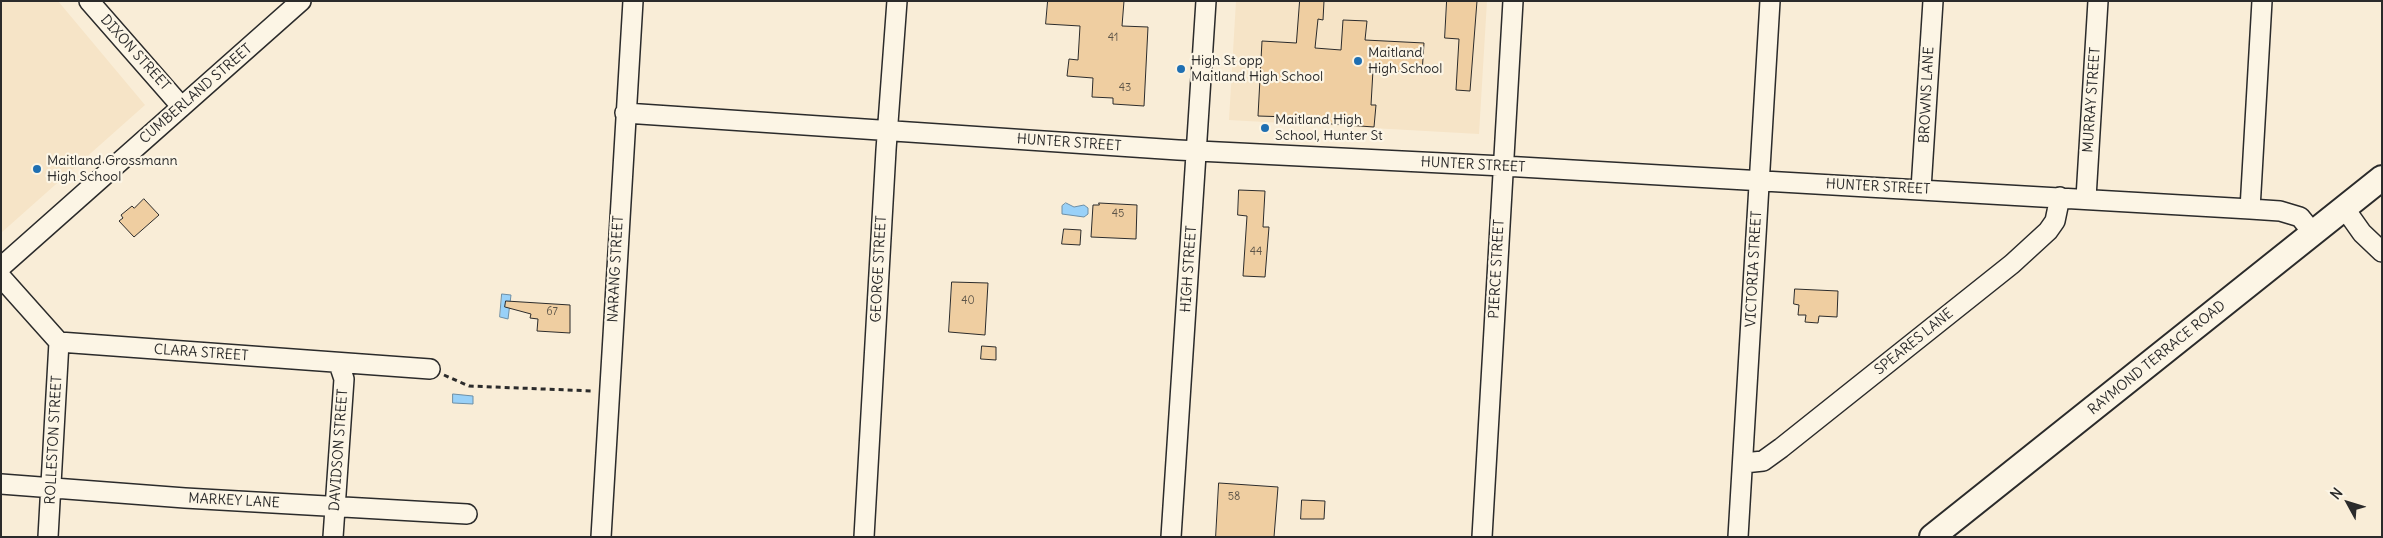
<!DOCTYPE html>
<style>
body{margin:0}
#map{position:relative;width:2383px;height:538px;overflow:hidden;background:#f9edd7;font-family:Delius,sans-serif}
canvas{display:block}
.frame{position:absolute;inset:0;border:2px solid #2b2b2b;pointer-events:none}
.north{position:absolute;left:2323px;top:478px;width:50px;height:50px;-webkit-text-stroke:4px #fcf5e5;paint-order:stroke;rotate:309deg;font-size:14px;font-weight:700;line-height:20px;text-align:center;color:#2b2b2b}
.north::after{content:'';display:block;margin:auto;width:18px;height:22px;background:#2b2b2b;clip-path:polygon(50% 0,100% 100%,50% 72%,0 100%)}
</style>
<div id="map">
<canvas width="2383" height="538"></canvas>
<div class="frame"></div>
<div class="north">N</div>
</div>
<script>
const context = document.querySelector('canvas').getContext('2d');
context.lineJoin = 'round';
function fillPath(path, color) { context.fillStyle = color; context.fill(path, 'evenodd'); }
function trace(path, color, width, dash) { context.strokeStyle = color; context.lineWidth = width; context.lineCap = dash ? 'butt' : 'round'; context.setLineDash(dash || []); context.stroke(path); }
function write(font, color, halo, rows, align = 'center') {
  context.font = font + ' Delius,sans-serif'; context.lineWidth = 4.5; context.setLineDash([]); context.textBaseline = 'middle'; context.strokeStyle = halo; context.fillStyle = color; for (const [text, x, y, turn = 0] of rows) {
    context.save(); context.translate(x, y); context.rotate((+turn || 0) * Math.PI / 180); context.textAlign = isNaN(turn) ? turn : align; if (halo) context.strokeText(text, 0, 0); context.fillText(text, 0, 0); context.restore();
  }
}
fillPath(new Path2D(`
 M1,1H58L145,105L1,233Z
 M1236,1H1487L1479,134L1229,120Z`), '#f6e4c7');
const water = new Path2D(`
 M1066,203L1074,207L1084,205L1088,208V214L1084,217L1062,214V206Z
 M502,294L511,295L508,319L500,317Z
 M453,394L473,396V404L453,403Z`);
fillPath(water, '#99d1f8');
trace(water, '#6d8fa6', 1);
const building = new Path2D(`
 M1048,1H1124L1122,26L1148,27L1144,106L1113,104V98L1092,97L1093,78L1067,76L1069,59L1078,60L1080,26L1046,24Z
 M1300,1H1324L1323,20L1318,19L1315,48L1341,50L1343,20L1367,21L1365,40L1424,43L1422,73L1373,70L1371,105H1376L1374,127L1290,121V117L1258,116L1262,41L1296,43Z
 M1447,1H1477L1470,91L1456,90L1459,39L1445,38Z
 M1239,190L1265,191L1263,227H1269L1265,277L1243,276L1247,216L1238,215Z
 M144,199L159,215L134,237L119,221L123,218L121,215L132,206L134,208Z
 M1099,203L1137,205L1136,239L1091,237L1093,205H1099Z
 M1064,229L1081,230L1080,245L1062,244Z
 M952,282L988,283L985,335L949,332Z
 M1795,289L1838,291L1837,317L1819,316L1818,323L1805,322L1806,315H1798L1799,305L1794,304Z
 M506,301L570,305V333L537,331L538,319L530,318L531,314L505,307Z
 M982,346L996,347V360L981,359Z
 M1219,483L1278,487L1274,537H1216Z
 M1302,500L1325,501L1324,519H1301Z`);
fillPath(building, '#efcea1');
trace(building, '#2b2b2b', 1);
const minor = new Path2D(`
 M89,1L181,106
 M625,113L1178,150L1503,166L2250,209L2280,211L2300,217L2313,233
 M1921,189L1933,1
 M2086,198L2098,1
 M2250,209L2262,1
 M2345,209L2362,233L2382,252
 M1,267L301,1
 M1,277L59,342L430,369
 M1744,463L1763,461L1781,448L2012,264L2048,231L2055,221L2060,197
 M1,484L185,498L467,514
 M48,537L59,342
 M333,537L344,379L339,364
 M601,537L633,1
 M864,537L886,150L897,1
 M1171,537L1206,1
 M1482,537L1513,1
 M1738,537L1770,1`);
const major = new Path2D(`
 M1932,537L2382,178`);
trace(minor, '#2b2b2b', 22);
trace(major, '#2b2b2b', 28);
trace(new Path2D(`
 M444,375L469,386L593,391`), '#2b2b2b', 3, [5, 4]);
trace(minor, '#fcf5e5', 19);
trace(major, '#fcf5e5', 24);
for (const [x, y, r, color] of [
 [1358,61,5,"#1f6fb2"],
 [1181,69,5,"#1f6fb2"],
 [1265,128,5,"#1f6fb2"],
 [37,169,5,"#1f6fb2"]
]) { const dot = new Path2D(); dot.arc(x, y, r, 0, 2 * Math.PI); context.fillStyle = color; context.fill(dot); trace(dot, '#fcf5e5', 2); }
write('11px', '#5c5448', null, [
 ["41",1113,38],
 ["43",1125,88],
 ["45",1118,214],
 ["44",1256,252],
 ["40",968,301],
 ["67",552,312],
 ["58",1234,497]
]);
write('14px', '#2b2b2b', '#fcf5e5', [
 ["DIXON STREET",135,53,48],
 ["CUMBERLAND STREET",196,94,-41],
 ["BROWNS LANE",1927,95,-87],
 ["MURRAY STREET",2092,100,-86],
 ["HUNTER STREET",1069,143,4],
 ["HUNTER STREET",1473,165,3],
 ["HUNTER STREET",1878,187,3],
 ["NARANG STREET",616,269,-87],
 ["GEORGE STREET",879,269,-87],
 ["HIGH STREET",1189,269,-86],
 ["PIERCE STREET",1497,269,-87],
 ["VICTORIA STREET",1754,269,-87],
 ["SPEARES LANE",1914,342,-39],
 ["CLARA STREET",201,353,4],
 ["RAYMOND TERRACE ROAD",2157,358,-39],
 ["ROLLESTON STREET",54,440,-87],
 ["DAVIDSON STREET",339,450,-86],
 ["MARKEY LANE",234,501,3]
]);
write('14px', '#2b2b2b', '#fcf5e5', [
 ["Maitland",1368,53],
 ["High School",1368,69],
 ["High St opp",1191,61],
 ["Maitland High School",1191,77],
 ["Maitland High",1275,120],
 ["School, Hunter St",1275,136],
 ["Maitland Grossmann",47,161],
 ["High School",47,177]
], 'left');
</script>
